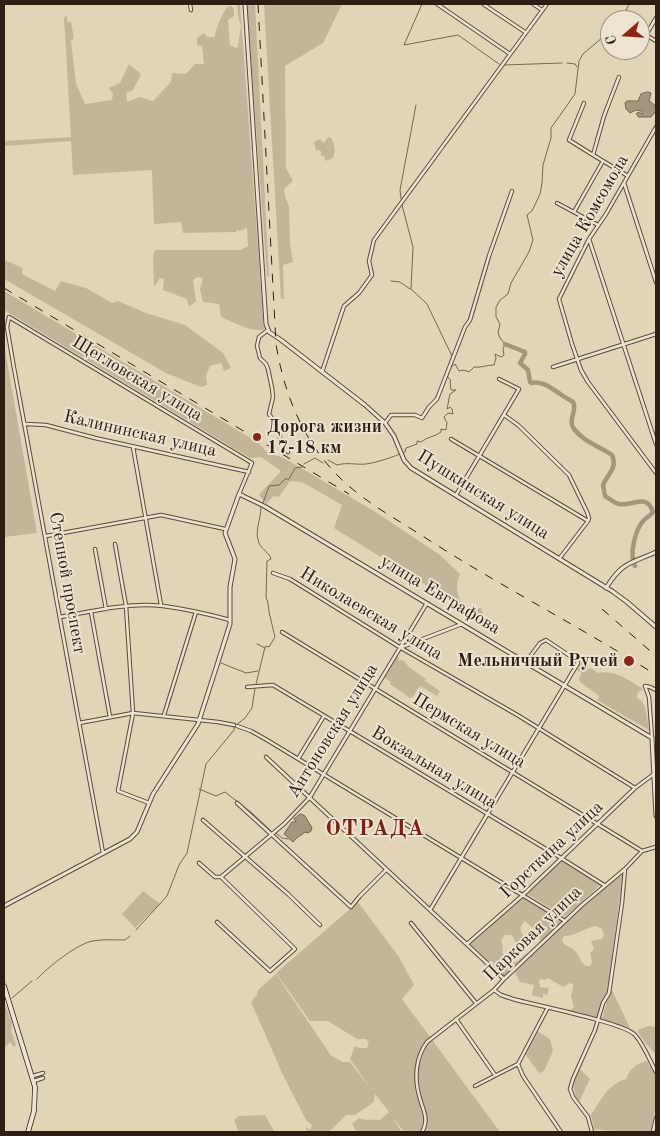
<!DOCTYPE html>
<meta charset="utf-8">
<style>
body{margin:0}
#map{position:relative;width:660px;height:1136px;overflow:hidden;background:#e2d4b6;font-family:"Old Standard TT",serif}
canvas{display:block}
.frame{position:absolute;inset:0;border:5px solid #2d1d12;pointer-events:none}
.north{position:absolute;left:600px;top:10px;width:50px;height:50px;box-sizing:border-box;background:#ece3d0;border:1px solid #a09484;border-radius:50%;rotate:251deg;font-size:14px;font-weight:700;line-height:20px;text-align:center;color:#2d1d12}
.north::after{content:'';display:block;margin:auto;width:18px;height:22px;background:#8f2418;clip-path:polygon(50% 0,100% 100%,50% 72%,0 100%)}
</style>
<div id="map">
<canvas width="660" height="1136"></canvas>
<div class="frame"></div>
<div class="north">С</div>
</div>
<script>
const context = document.querySelector('canvas').getContext('2d');
context.lineJoin = 'round';
function fillPath(path, color) { context.fillStyle = color; context.fill(path, 'evenodd'); }
function trace(path, color, width, dash) { context.strokeStyle = color; context.lineWidth = width; context.lineCap = dash ? 'butt' : 'round'; context.setLineDash(dash || []); context.stroke(path); }
function write(font, color, halo, rows, align = 'center') {
  context.font = font + ' "Old Standard TT",serif'; context.lineWidth = 4; context.setLineDash([]); context.textBaseline = 'middle'; context.strokeStyle = halo; context.fillStyle = color; for (const [text, x, y, turn = 0] of rows) {
    context.save(); context.translate(x, y); context.rotate((+turn || 0) * Math.PI / 180); context.textAlign = isNaN(turn) ? turn : align; if (halo) context.strokeText(text, 0, 0); context.fillText(text, 0, 0); context.restore();
  }
}
fillPath(new Path2D(`
 M237,4H240L264,330C249,332 234,322 221,317L219,304L203,302L200,289L203,278L198,277L193,280L196,301L190,306L188,305L187,299L163,290L164,279L160,278L154,287L153,257L155,250H241L248,246L247,228L240,231L237,230L236,232L183,233L181,222L154,224L152,170L73,175L71,141L4,146V141L71,137L64,17L67,16V22H71L74,39L71,40L76,84L85,104L112,100L113,94L109,88L120,83L129,64L141,74L133,90L126,93L127,102L139,97L153,101L171,82L172,73L186,74L195,64H204L202,46L197,45V38L204,33L207,37H215C215,29 222,15 227,7L231,6L234,9V16L228,20L230,45L236,48L238,47L241,26L238,16Z
 M247,4H255L269,277L267,276Z
 M264,4H342L323,43L285,66L286,168L293,181L284,189L285,196L289,207L290,244L293,262L283,265L284,299H281Z
 M328,137H330C335,143 336,151 333,158L325,161L324,156H321V151L316,150L314,142L320,139L324,143Z
 M4,260L23,268L22,274L55,291L61,281L86,288L112,303L118,301L146,313L185,325L223,353L231,368L224,371L221,363L210,366L206,375L207,385L201,387L166,373L4,279Z
 M4,291L259,443L265,450L289,461L374,511L440,555L460,574C454,587 458,597 464,609L481,608L483,614L468,618L448,605L450,600L334,528L342,505L302,482L290,481L279,497L273,496L266,504L259,495L281,471L261,457L250,458L4,310Z
 M4,344L37,533L4,537Z
 M398,654L399,661L403,660L410,668L426,679L425,681L440,691L437,696L420,686L412,698H410L390,684L391,682L385,678L383,680Z
 M582,662H584L588,669L591,668L598,673C615,669 628,680 642,688V690L638,692L637,697L639,700H641L645,707L649,730L597,700L599,696L580,682L579,678L582,673L577,670Z
 M561,860L600,885L565,917L527,894Z
 M623,873L608,991L602,1002L597,1018L565,1011V1009L570,1010L574,1008L571,996L573,988V984L570,983L563,987L548,978L546,980L540,979L539,983L540,987L549,988L547,995L543,994V998L532,995L534,985L520,982L515,972L582,907ZM596,926L602,929L604,935L602,939L591,941L594,949L590,953L592,962L590,966H586C580,962 580,956 575,951C572,947 568,947 564,944L562,940L564,936C576,936 584,928 596,926Z
 M143,891L160,904L135,928L122,914Z
 M523,896L562,921L541,941L539,938L540,935L525,921C515,930 524,937 531,944L525,947L515,941L512,935H505L501,940L503,946L502,953L509,956L512,961L517,962L526,954L527,955L504,977L471,945L470,943Z
 M358,902L399,957L414,985L402,999L500,1132H404L391,1115L402,1132H357L352,1124L359,1118C366,1121 372,1119 380,1120L389,1112L375,1094L374,1102L355,1115H346L329,1132H306V1127L310,1130L312,1125L306,1120L283,1075L251,1002L257,995L258,990L276,974L328,1051L330,1055L343,1062H350L373,1092L350,1059L355,1046L360,1048H367L369,1042L366,1039H357L328,1021H310L276,973Z
 M612,990L630,1028L602,1019L607,1001Z
 M4,1004H5L12,1023L11,1031L16,1045L14,1047L10,1042L4,1048Z
 M648,1026L656,1027V1053C652,1052 640,1036 638,1032V1030Z
 M537,1031L550,1039L553,1051L544,1071L539,1073L525,1054Z
 M647,1061L656,1077V1104L651,1132H621L594,1129L591,1115C601,1100 608,1084 626,1079C630,1068 636,1064 647,1061Z
 M580,1069L590,1079L579,1102C570,1090 574,1081 580,1069Z
 M265,1115L274,1131L299,1132H239L234,1120L239,1116Z`), '#c3b59a');
const water = new Path2D(`
 M648,92L651,93L649,101L656,106V111L651,117H638V115L636,114L638,112L642,114V111L636,110L630,113L626,109L625,103L627,101H638L641,94Z
 M301,814L305,816L312,828L311,831L308,833L305,832C302,835 298,836 293,842L284,834L292,822H296L294,819Z`);
fillPath(water, '#a4967e');
trace(water, '#746653', 1);
trace(new Path2D(`
 M422,4L404,45L458,35L499,64
 M619,20L624,15L629,4
 M567,63L575,64L577,67
 M504,65L562,63
 M401,199L400,190L416,105
 M402,205L413,247L411,289L427,304L452,356
 M391,281L400,282L410,289
 M450,368L455,364L459,371L464,370L469,372L474,367C481,368 486,365 494,365L496,358L495,354L501,357L504,355L503,349L505,344L500,338L498,333L500,324L496,317V307L500,300L508,294L511,283L529,252L533,240L527,215L532,211L540,194L542,183L543,165L551,138V128L575,94L579,61L583,54L603,37L610,27
 M328,460L337,465C347,462 356,465 366,464C379,462 393,457 405,452L406,448L417,444V441L421,442C426,437 435,437 441,432V429L446,430L447,423L444,417L448,413L453,414L452,409L450,407L447,409L450,394L456,390H451L450,382L451,381L447,376
 M304,464L315,458L323,463
 M263,503L269,486L279,485L285,479H289L295,468L302,467
 M257,644L265,648
 M221,663L246,673L258,671
 M256,684L265,647L266,646L269,647L275,637L269,612L268,603L266,597L267,561L271,559C270,553 262,550 259,543C254,531 261,520 261,507
 M199,789L216,796L225,792L252,813L272,832
 M276,833L282,838L288,839
 M136,930L167,896L179,865L187,853L206,764L234,730V727L245,718L252,708L255,688
 M37,979C47,968 78,943 93,941C103,939 114,940 125,940L130,936
 M12,998L32,981`), '#746653', 1);
trace(new Path2D(`
 M505,344L525,352V354L520,363L528,370L530,382L531,383C543,380 554,390 563,396C566,398 571,400 573,402C578,410 567,420 574,429C584,442 599,446 612,455C618,469 607,474 603,485L605,496C610,499 614,503 619,504C633,507 646,492 653,512C650,516 647,517 644,520C635,529 629,555 635,566`), '#a4967e', 4.5);
const minor = new Path2D(`
 M190,4L191,10
 M437,4L510,54
 M483,4L525,32
 M533,4L542,10
 M656,18L646,35L656,41
 M584,103L569,140L593,155
 M656,127L606,214L589,239L559,299L572,344L581,370L588,382L656,473
 M603,161L628,176
 M624,183L656,282
 M557,203L598,225
 M574,212L603,161L593,155L604,116L619,77
 M589,239L656,444
 M268,330L259,337L257,346L260,358L266,364L268,369L272,388L273,397L269,414L278,427L281,443L288,452
 M553,367L656,334
 M322,372L344,306L359,293L372,275L369,261L374,240L547,4
 M504,415L518,425L569,475L587,512L589,518L588,521
 M385,423L391,415H415L422,418L429,407L437,399L465,327L470,320L489,256L512,191
 M26,424L46,425L95,438L249,472
 M451,439L588,521
 M133,447L161,605
 M456,495L519,389L499,379
 M46,536L161,515L225,529
 M115,544L126,606L133,713L118,791L149,803
 M95,549L106,609
 M559,559L588,521
 M273,573L290,579L401,648L519,716L635,788
 M91,612L110,717
 M60,617C93,611 129,602 163,606C186,609 208,614 230,620
 M282,632L642,851
 M402,647L462,624
 M645,686L649,697L652,738
 M645,686L650,687L656,690
 M247,687L273,685L561,858L604,885
 M164,715L196,612
 M79,723L133,713L218,722L234,725
 M237,726L251,731L267,740L565,921
 M266,757L504,979
 M298,759L324,716
 M237,803L351,907L360,896L386,870
 M203,820L288,894L320,925
 M103,853L14,368L7,327L9,317L252,463L239,494
 M199,863L215,877H221L295,949L270,971L217,922
 M221,877L284,824L310,797L427,603
 M430,910L578,663L576,660L546,640L540,643L526,662
 M411,923L476,1003
 M467,944L523,895L635,788L654,774
 M494,990L501,995L513,999C534,1005 625,1023 635,1035C644,1045 650,1061 656,1072
 M456,1019L495,1075
 M518,1064L523,1076L561,1132
 M33,1076L43,1073
 M34,1081L43,1078
 M475,1086L518,1064L547,1009
 M422,1132C430,1118 422,1109 419,1095C414,1077 416,1057 427,1042L494,990L504,979L582,905L625,869L642,851L656,847
 M592,1132L588,1117L573,1097L570,1089L573,1079L595,1030L603,1003L609,993L622,903L625,869
 M653,1132L656,1118`);
const tertiary = new Path2D(`
 M245,4L266,324L269,332L281,340L365,405L385,423L394,436L404,460L411,468L612,591L627,602L656,627
 M606,588C623,561 630,564 656,552
 M4,906L130,839L137,832L153,794L198,724L218,662L230,624V587L235,559L225,533L239,494L264,506L652,738L656,816`);
const secondary = new Path2D(`
 M4,986L35,1087L34,1111L28,1132`);
trace(minor, '#5a4b3b', 4.5);
trace(tertiary, '#5a4b3b', 5);
trace(secondary, '#2d1d12', 5.5);
trace(minor, '#ece3d0', 2.5);
trace(tertiary, '#ece3d0', 3);
trace(secondary, '#ece3d0', 4);
trace(new Path2D(`
 M258,4L276,344C283,388 299,431 328,465C354,496 388,514 421,535C498,585 579,626 656,675
 M4,288L349,494
 M602,609L656,656`), '#2d1d12', 1, [9, 9]);
for (const [x, y, r, color] of [
 [257,437,5,"#8f2418"],
 [629,661,6,"#8f2418"]
]) { const dot = new Path2D(); dot.arc(x, y, r, 0, 2 * Math.PI); context.fillStyle = color; context.fill(dot); trace(dot, '#ece3d0', 2); }
write('18px', '#2d1d12', '#ece3d0', [
 ["улица Комсомола",590,216,-60],
 ["Щегловская улица",137,379,31],
 ["Калининская улица",140,434,13],
 ["Пушкинская улица",483,495,32],
 ["Степной проспект",67,583,80],
 ["улица Евграфова",440,595,31],
 ["Николаевская улица",371,614,31],
 ["Антоновская улица",333,731,-58],
 ["Пермская улица",469,731,31],
 ["Вокзальная улица",434,768,31],
 ["Горсткина улица",552,850,-43],
 ["Парковая улица",533,934,-44]
]);
write('bold 18px', '#2d1d12', '#ece3d0', [
 ["Дорога жизни",267,427],
 ["17-18 км",267,448],
 ["Мельничный Ручей",618,661,"right"]
], 'left');
context.letterSpacing = '1px';
write('bold 22px', '#7a1f14', '#ece3d0', [
 ["ОТРАДА",375,829]
]);
context.letterSpacing = '0px';
</script>
